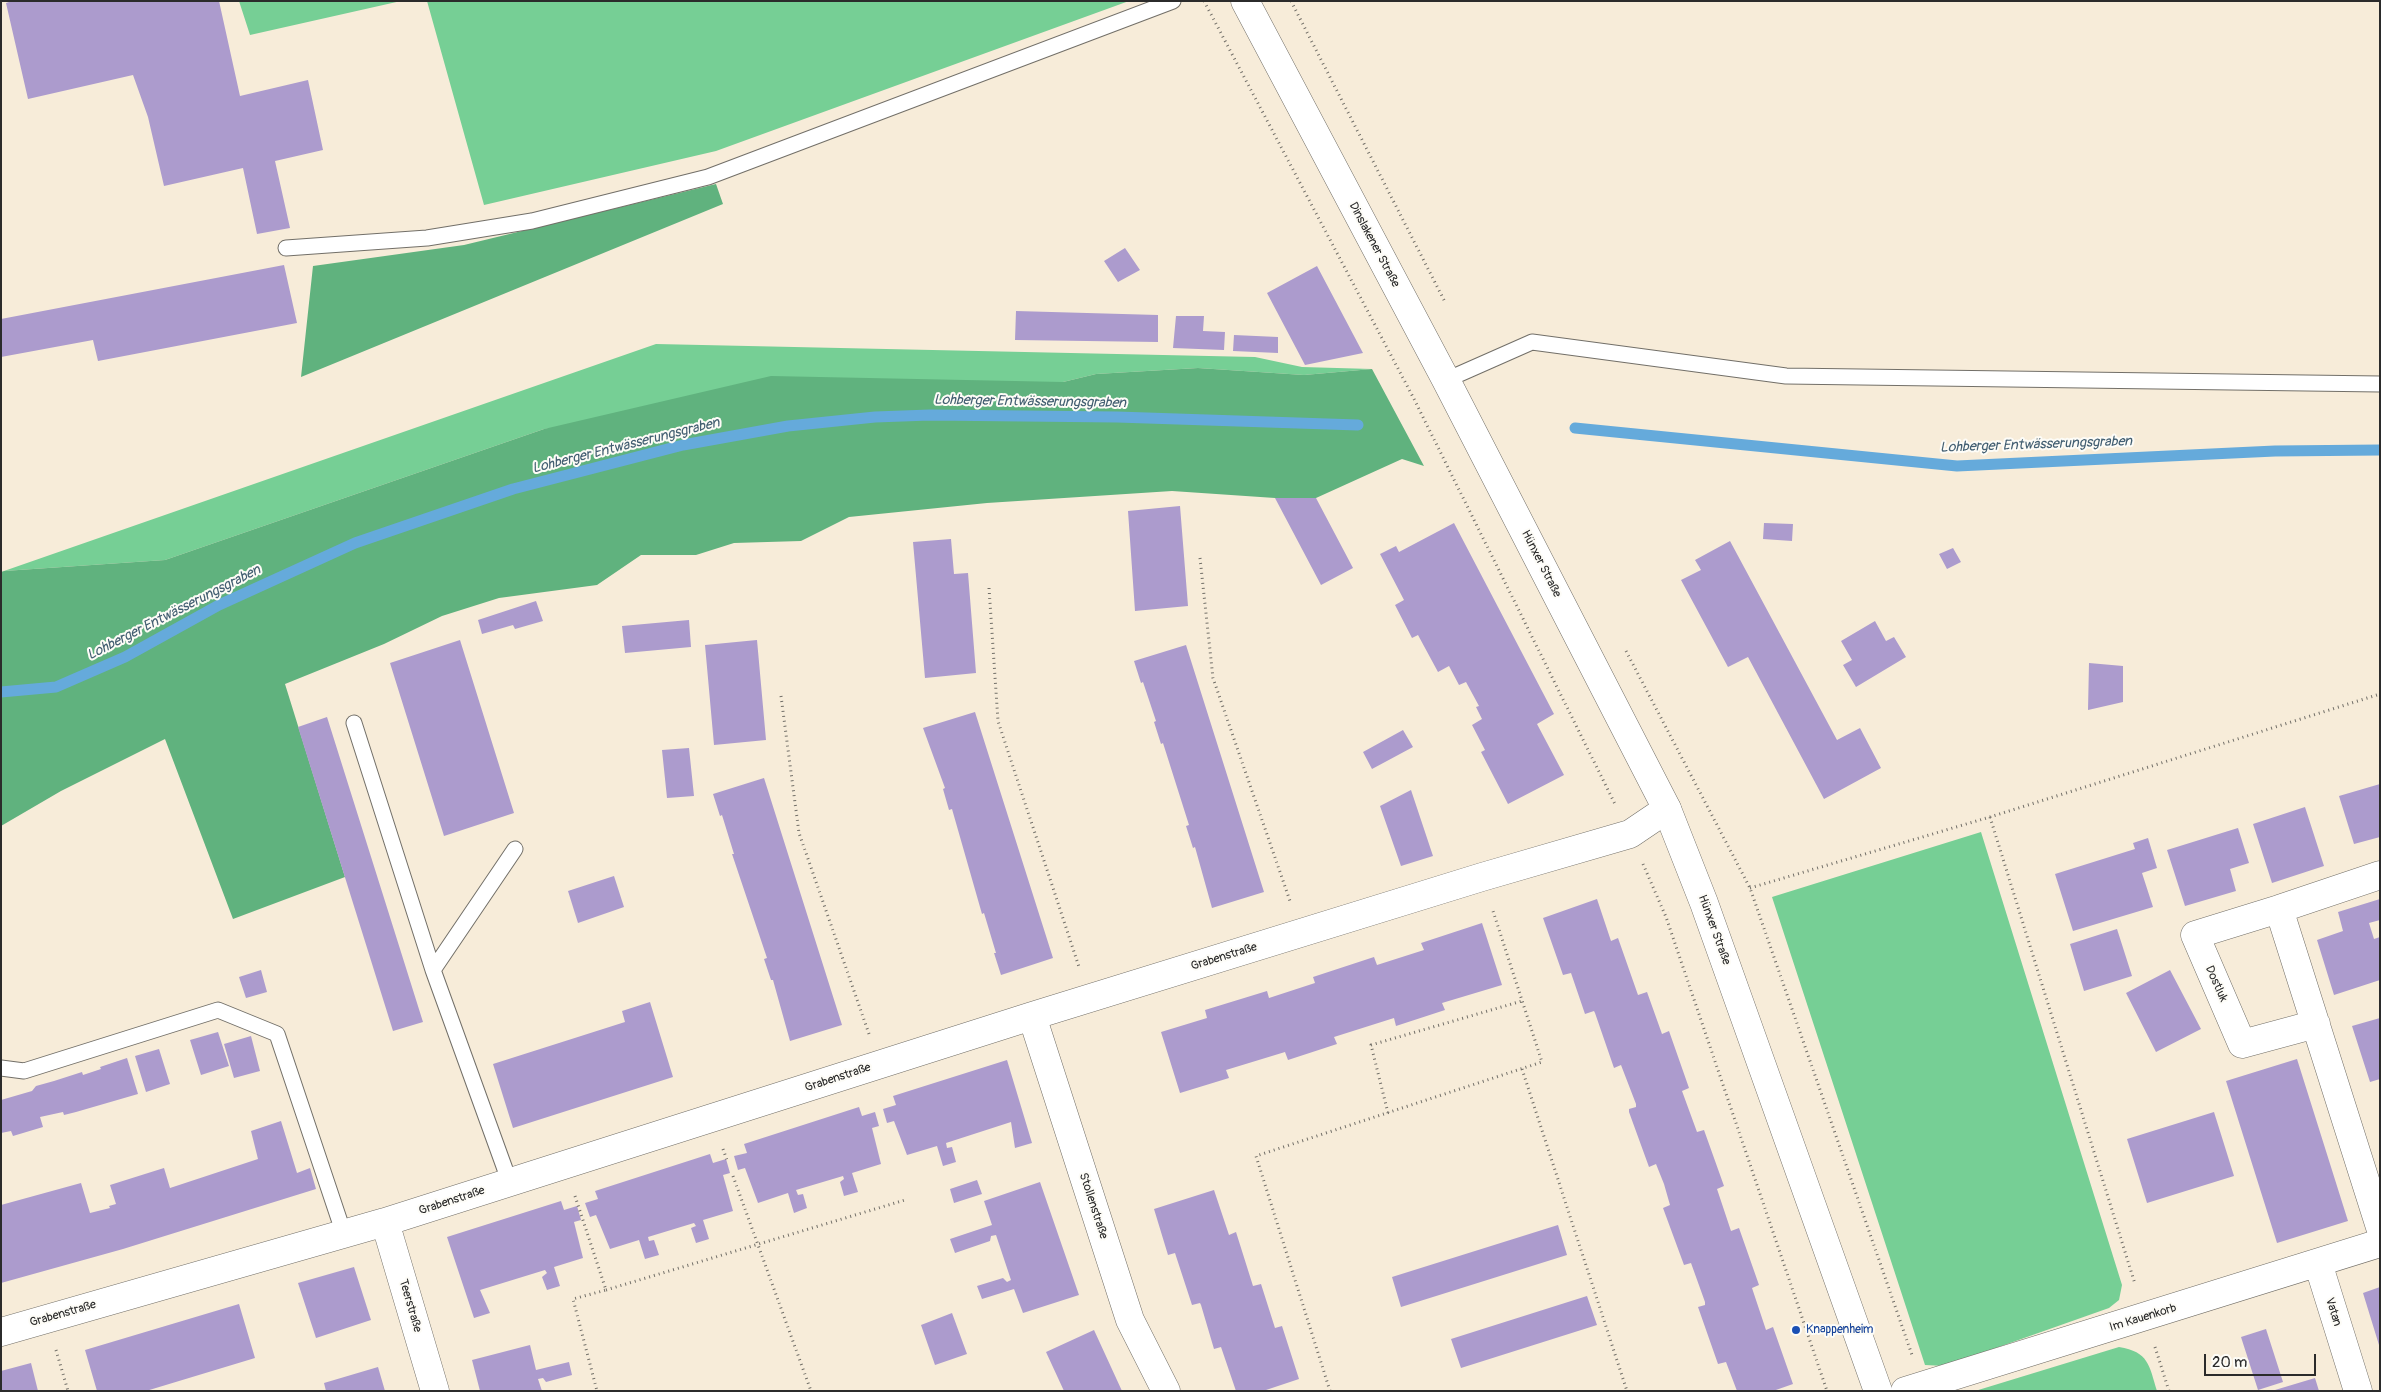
<!DOCTYPE html>
<meta charset="utf-8">
<style>
body{margin:0}
#map{position:relative;width:2381px;height:1392px;overflow:hidden;background:#f7ecd9;font-family:Pangolin,sans-serif}
canvas{display:block}
.frame{position:absolute;inset:0;border:2px solid #2b2b2b;pointer-events:none}
.scale{position:absolute;left:2204px;top:1354px;width:112px;height:22px;box-sizing:border-box;border:2px solid #2b2b2b;border-top:0;padding-left:6px;font-size:15px;line-height:18px;white-space:nowrap;color:#2b2b2b;-webkit-text-stroke:4px #fdfcf7;paint-order:stroke}
</style>
<div id="map">
<canvas width="2381" height="1392"></canvas>
<div class="frame"></div>
<div class="scale">20 m</div>
</div>
<script>
const context = document.querySelector('canvas').getContext('2d');
context.lineJoin = 'round';
function fillPath(path, color) { context.fillStyle = color; context.fill(path, 'evenodd'); }
function trace(path, color, width, dash) { context.strokeStyle = color; context.lineWidth = width; context.lineCap = dash ? 'butt' : 'round'; context.setLineDash(dash || []); context.stroke(path); }
function write(font, color, halo, rows, align = 'center') {
  context.font = font + ' Pangolin,sans-serif'; context.lineWidth = 4; context.setLineDash([]); context.textBaseline = 'middle'; context.strokeStyle = halo; context.fillStyle = color; for (const [text, x, y, turn = 0] of rows) {
    context.save(); context.translate(x, y); context.rotate((+turn || 0) * Math.PI / 180); context.textAlign = isNaN(turn) ? turn : align; if (halo) context.strokeText(text, 0, 0); context.fillText(text, 0, 0); context.restore();
  }
}
fillPath(new Path2D(`
 M239,1H401L250,35Z
 M427,1H1129L716,151L484,205Z
 M656,344L1255,357L1302,367L1372,369L1304,375L1198,368L1096,374L1063,382L544,429L165,560L4,571Z
 M1981,832L2122,1285L2119,1300L2109,1308L1945,1366L1925,1365L1772,897Z
 M2119,1347C2149,1352 2149,1365 2157,1391H1975Z`), '#76cf95');
fillPath(new Path2D(`
 M716,184L723,204L301,377L313,266L464,245Z
 M1198,368L1304,375L1372,369L1424,466L1402,459L1316,498H1275L1172,491L987,503L849,517L801,541L734,543L696,555H641L597,585L499,598L442,616L384,644L285,684L345,877L233,919L165,739L61,791L1,826V572L4,571L165,560L544,429L771,376L1063,382L1096,374Z`), '#60b27e');
trace(new Path2D(`
 M1575,428L1957,466L2275,451L2380,450
 M1,692L56,687L125,657L219,605L355,543L513,489L683,445L788,426L875,417L930,415L1117,417L1358,425`), '#65aadb', 11);
fillPath(new Path2D(`
 M12,1H219L240,96L308,80L323,150L275,161L290,228L257,234L243,168L164,186L148,117L133,75L28,99L6,3Z
 M1125,248L1140,270L1118,282L1104,261Z
 M284,265L297,323L98,361L93,340L1,357V319Z
 M1317,266L1363,353L1305,365L1267,293Z
 M1016,311L1158,315V342L1015,340Z
 M1176,316H1204L1203,331L1225,332L1224,350L1173,348Z
 M1234,335L1278,337V353L1233,351Z
 M1275,498H1316L1353,568L1321,585Z
 M1180,506L1188,606L1135,611L1128,511Z
 M1454,523L1554,714L1537,724L1564,775L1508,804L1481,752L1485,750L1472,725L1482,719L1476,707L1479,706L1466,682L1459,685L1449,666L1438,672L1418,635L1412,638L1395,605L1404,600L1380,554L1396,546L1399,552Z
 M1764,523L1793,524L1792,541L1763,539Z
 M951,539L954,574L968,573L976,673L925,678L913,542Z
 M1730,541L1837,740L1860,728L1881,768L1824,799L1748,657L1728,667L1681,580L1701,570L1695,560Z
 M1953,548L1961,562L1947,569L1939,554Z
 M536,601L543,621L515,629L513,625L482,634L478,620Z
 M689,620L691,647L625,653L622,626Z
 M1875,621L1886,641L1894,637L1906,657L1856,687L1843,665L1852,660L1841,641Z
 M460,640L514,813L444,836L390,663Z
 M757,640L766,740L714,745L705,645Z
 M1186,645L1264,892L1212,908L1195,847L1193,848L1186,826L1189,825L1163,743L1161,744L1154,722L1156,721L1143,682L1141,683L1134,661Z
 M2089,663L2123,666V702L2088,710Z
 M975,712L1053,958L1001,975L994,953H996L984,913L982,914L952,809L949,810L943,789L945,788L923,728Z
 M327,717L423,1022L393,1031L298,727Z
 M1403,730L1413,747L1372,769L1363,752Z
 M689,748L694,796L667,798L662,750Z
 M764,778L842,1025L790,1041L773,980H771L764,959L767,958L732,854H734L722,815L720,816L713,794Z
 M2380,784V837L2354,844L2339,796Z
 M1411,790L1433,856L1401,866L1380,806Z
 M2305,807L2324,866L2272,883L2253,824Z
 M2238,828L2249,863L2230,869L2236,891L2185,906L2167,850Z
 M2148,838L2157,868L2142,873L2153,907L2073,931L2055,874L2135,849L2133,843Z
 M614,876L624,907L578,923L568,891Z
 M1597,899L1611,941L1618,938L1638,995L1647,992L1662,1034L1669,1031L1689,1088L1682,1091L1697,1132L1704,1130L1724,1186L1717,1189L1731,1231L1739,1228L1759,1285L1752,1288L1766,1330L1773,1327L1793,1384L1773,1391H1737L1726,1362L1718,1364L1698,1307L1705,1305V1302L1691,1263L1684,1265L1663,1208L1670,1205L1664,1184L1656,1164L1649,1167L1629,1112V1109L1636,1107V1104L1621,1065L1614,1068L1595,1013L1594,1011L1585,1014L1571,973L1563,975L1543,918Z
 M2380,899V920L2369,923L2374,939L2380,937V980L2334,995L2317,940L2343,931L2338,912Z
 M1482,923L1502,985L1442,1003L1445,1010L1396,1026L1394,1018L1334,1037L1337,1044L1288,1060L1285,1052L1226,1070L1229,1078L1180,1093L1161,1032L1207,1018L1205,1010L1267,991L1269,998L1315,983L1313,977L1374,957L1377,965L1424,950L1421,943Z
 M2117,929L2132,976L2084,991L2070,944Z
 M261,970L267,992L246,998L239,977Z
 M2170,970L2201,1029L2156,1052L2126,993Z
 M650,1002L673,1077L513,1128L493,1064L625,1022L622,1011Z
 M2380,1018V1079L2370,1082L2352,1026Z
 M218,1032L229,1066L201,1075L190,1040Z
 M251,1036L260,1071L234,1078L224,1044Z
 M159,1049L170,1084L146,1092L135,1056Z
 M127,1058L138,1094L76,1112L64,1115L63,1112L40,1117L43,1127L13,1136L11,1131L1,1133V1100L32,1091L36,1086L54,1081L82,1072L83,1075L101,1069L100,1067Z
 M2297,1059L2348,1221L2277,1243L2226,1081Z
 M1007,1060L1032,1143L1015,1148L1011,1122L946,1143L947,1148L952,1147L956,1162L943,1166L937,1146L907,1155L894,1121L887,1123L883,1109L896,1105L893,1096Z
 M859,1107L862,1116L875,1112L879,1126L872,1128L881,1164L852,1173L858,1192L844,1196L840,1182L844,1179L843,1176L796,1190L798,1195L803,1194L807,1208L794,1213L788,1193L758,1203L745,1168L738,1170L734,1156L747,1153L744,1144Z
 M2214,1112L2234,1176L2147,1203L2127,1139Z
 M281,1121L297,1173L310,1168L316,1189L123,1249L1,1283V1205L81,1183L90,1213L110,1208L109,1206L116,1204L110,1185L164,1168L170,1188L258,1159L251,1131Z
 M710,1154L713,1163L726,1159L730,1173L723,1175L733,1211L703,1220L709,1239L696,1243L691,1228L696,1226L694,1223L648,1237L649,1241L654,1240L659,1255L645,1259L639,1240L610,1249L596,1215L590,1217L585,1203L598,1199L595,1191Z
 M977,1180L982,1194L954,1203L950,1189Z
 M1040,1182L1079,1295L1023,1313L1014,1289L982,1299L977,1286L1003,1278L1007,1282L1011,1280L996,1235L991,1236L990,1241L955,1253L950,1239L992,1225L984,1201Z
 M1214,1190L1229,1235L1236,1232L1253,1286L1261,1284L1275,1328L1282,1326L1299,1379L1263,1391H1236L1221,1347L1214,1349L1201,1305L1200,1303L1192,1305L1175,1253L1168,1255L1154,1209Z
 M561,1201L564,1210L577,1206L581,1220L574,1222L583,1258L554,1267L560,1286L547,1290L542,1277L547,1273L545,1270L480,1290L490,1313L474,1318L447,1237Z
 M1558,1225L1567,1255L1401,1307L1392,1277Z
 M354,1267L371,1320L316,1338L298,1283Z
 M2380,1287V1345H2379L2363,1293Z
 M1587,1296L1597,1325L1461,1368L1451,1339Z
 M239,1304L255,1358L146,1391H97L85,1350Z
 M952,1313L967,1354L935,1365L921,1325Z
 M2266,1329L2283,1382L2258,1390L2241,1337Z
 M1094,1330L1122,1391H1064L1046,1352Z
 M530,1345L536,1370L569,1362L572,1375L546,1382L543,1378L538,1379L542,1391H480L472,1360Z
 M31,1363L38,1391H1V1371Z
 M378,1367L385,1391H326L324,1383Z
 M2315,1378L2319,1391H2275V1390Z`), '#ac9bcd');
const service = new Path2D(`
 M286,248L427,238L532,221L708,177L1173,1
 M1446,380L1532,342L1786,376L2380,384
 M354,723L433,970
 M1,1068L24,1071L218,1010L277,1034L344,1234
 M510,1183L433,970L515,849`);
const minor = new Path2D(`
 M2380,875L2279,909L2380,1227
 M2279,909L2195,935L2242,1044L2316,1024
 M1032,1016L1130,1320L1166,1391
 M385,1222L435,1391
 M2318,1263L2358,1391
 M1,1332L385,1222L1032,1016L1482,877L1630,834L1667,809
 M1905,1391L2380,1243`);
const secondary = new Path2D(`
 M1245,1L1446,380L1667,809L1704,903L1878,1391`);
trace(service, '#726f68', 17);
trace(minor, '#726f68', 29);
trace(secondary, '#726f68', 29);
trace(new Path2D(`
 M1204,1L1413,397L1615,804
 M1291,1L1445,302
 M1200,558L1213,678L1290,901
 M989,588L998,721L1079,967
 M1626,651L1750,888L1912,1355
 M781,696L799,833L869,1034
 M1990,817L2135,1284
 M1643,864L1666,917L1827,1391
 M1750,888L1990,817L2380,694
 M1522,1069L1627,1391
 M1388,1113L1371,1045L1522,1001
 M723,1149L727,1160
 M733,1176L811,1391
 M575,1196L606,1290L573,1299L597,1391
 M606,1290L905,1200
 M2155,1347L2169,1391
 M56,1350L68,1391
 M1330,1391L1256,1156L1542,1062L1492,908`), '#726f68', 3, [1, 4]);
trace(service, '#fff', 15);
trace(minor, '#fff', 28);
trace(secondary, '#fff', 28);
for (const [x, y, r, color] of [
 [1796,1330,5,"#1a4fb4"]
]) { const dot = new Path2D(); dot.arc(x, y, r, 0, 2 * Math.PI); context.fillStyle = color; context.fill(dot); trace(dot, '#fdfcf7', 2); }
write('12px', '#2b2b2b', '#fdfcf7', [
 ["Dinslakener Straße",1374,245,62],
 ["Hünxer Straße",1541,564,63],
 ["Hünxer Straße",1714,930,70],
 ["Grabenstraße",1224,957,-17],
 ["Dostluk",2216,984,66],
 ["Grabenstraße",838,1078,-18],
 ["Grabenstraße",452,1201,-18],
 ["Stollenstraße",1093,1206,72],
 ["Teerstraße",410,1306,74],
 ["Vatan",2333,1312,73],
 ["Grabenstraße",63,1314,-16],
 ["Im Kauenkorb",2143,1318,-17]
]);
write('12px', '#164399', '#fdfcf7', [
 ["Knappenheim",1806,1330]
], 'left');
write('italic 14px', '#425e71', '#fdfcf7', [
 ["Lohberger Entwässerungsgraben",1030,402,1],
 ["Lohberger Entwässerungsgraben",2036,445,-2],
 ["Lohberger Entwässerungsgraben",626,446,-14],
 ["Lohberger Entwässerungsgraben",174,613,-27]
]);
</script>
